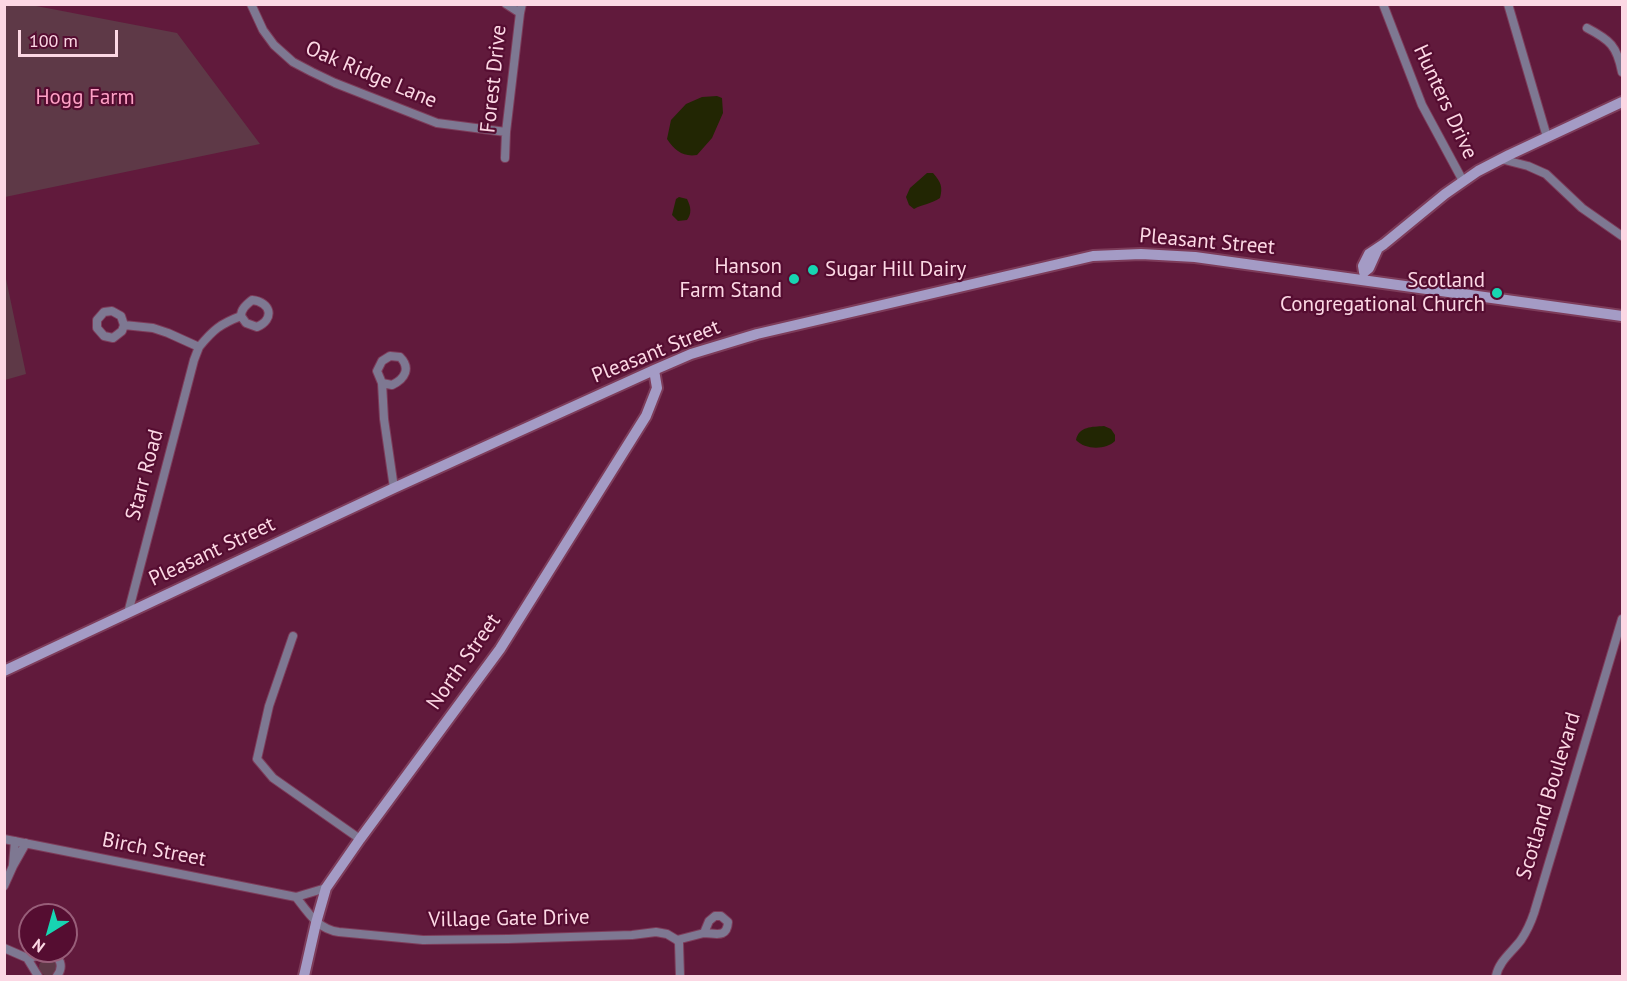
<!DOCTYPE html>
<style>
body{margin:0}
#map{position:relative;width:1627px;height:981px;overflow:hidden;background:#611a3c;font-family:"PT Sans",sans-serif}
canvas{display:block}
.frame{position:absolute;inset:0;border:6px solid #fcd8e4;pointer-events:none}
.north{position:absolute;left:18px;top:903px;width:60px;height:60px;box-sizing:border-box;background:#550d31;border:2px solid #985e79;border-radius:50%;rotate:217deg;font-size:16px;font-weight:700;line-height:24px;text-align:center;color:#fcd8e4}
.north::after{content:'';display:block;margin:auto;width:21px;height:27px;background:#17d5b2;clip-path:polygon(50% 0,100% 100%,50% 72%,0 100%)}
.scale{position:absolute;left:18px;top:30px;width:100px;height:27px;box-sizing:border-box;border:3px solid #fcd8e4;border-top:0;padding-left:8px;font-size:18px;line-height:21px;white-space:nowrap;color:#fcd8e4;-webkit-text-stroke:4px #550d31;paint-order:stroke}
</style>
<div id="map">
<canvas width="1627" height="981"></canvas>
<div class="frame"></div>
<div class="north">N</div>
<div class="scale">100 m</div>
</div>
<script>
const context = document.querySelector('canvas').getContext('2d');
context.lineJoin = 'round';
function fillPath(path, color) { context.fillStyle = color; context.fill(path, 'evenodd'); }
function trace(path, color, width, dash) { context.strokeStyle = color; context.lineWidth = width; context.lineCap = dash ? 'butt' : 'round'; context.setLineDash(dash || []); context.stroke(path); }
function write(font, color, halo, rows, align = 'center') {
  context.font = font + ' "PT Sans",sans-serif'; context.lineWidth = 4.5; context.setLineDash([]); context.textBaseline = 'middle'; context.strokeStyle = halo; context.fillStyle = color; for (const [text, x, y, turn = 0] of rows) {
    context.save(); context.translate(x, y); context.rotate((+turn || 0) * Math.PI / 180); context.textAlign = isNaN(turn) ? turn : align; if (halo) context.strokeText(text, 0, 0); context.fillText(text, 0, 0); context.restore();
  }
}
fillPath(new Path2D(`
 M5,4L31,5L177,33L260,144L5,197Z
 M5,274L26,374L5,380H4Z
 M39 967a9 9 0 1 1 18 0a9 9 0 1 1-18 0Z`), '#5e3947');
fillPath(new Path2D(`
 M717,96L722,98L723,113L712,138L697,155C683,157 675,151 667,139L671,120L686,104L702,97Z
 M927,173H933C941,182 943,187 940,198C931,204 923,204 914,209L909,205L906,197L910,188Z
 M679,197L687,199C691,207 692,213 687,220L678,221L672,215L676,199Z
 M1104,426L1111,429L1115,435V441C1106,450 1085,450 1076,440C1079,426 1092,427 1104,426Z`), '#222603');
const street = new Path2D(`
 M251,4L263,30L274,45L293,62L312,72L335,83L437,123L506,132
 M506,4L520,13
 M1383,4L1422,105L1463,181
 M1508,4L1547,137
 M1587,28C1610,40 1617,46 1622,72
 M505,158L506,132L520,13L522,4
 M1501,159L1528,166L1546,174L1582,208L1622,236
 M124,325L121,316L112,311L104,312L97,320V328L104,336L113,338L122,331L124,325L153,328L168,333L199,347C213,330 220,324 241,316L246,323L257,327C275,319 271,302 252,300C246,305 241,309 241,316
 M390,356L400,357C411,368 405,379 392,385L382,383L377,371L382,361Z
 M382,383L384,419L394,488
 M128,613L194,360L199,347
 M293,636L269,706L257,759L273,778L360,839
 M4,839L296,897C309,914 318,929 339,932L423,940L508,939L632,935L656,932L667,934L677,940L704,933L709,921L715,916H721L728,922C727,939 715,933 704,933
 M13,865L15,841
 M4,886L13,866L26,843
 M296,897L326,888
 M677,940L679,943L680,976
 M4,948L27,958
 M38,976L27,958C37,957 54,948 60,962C62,968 60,972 57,976
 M1496,976C1499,961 1512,952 1521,940C1527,931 1531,922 1534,913L1622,619`);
const secondary = new Path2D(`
 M1378,248L1369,268L1364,272L1363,266L1369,254L1384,244L1445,194L1478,171L1509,155L1622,102
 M4,671L394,488L654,370L691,354L757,334L1093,256L1141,254L1195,257L1622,316
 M304,976L316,923L326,888L360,839L500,649L646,416L657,388L654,370`);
trace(street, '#7d3c5a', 10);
trace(secondary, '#7d3c5a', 14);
trace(street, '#7e7892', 8);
trace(secondary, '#a49bc5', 10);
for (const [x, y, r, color] of [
 [813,270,6,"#17d5b2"],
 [794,279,6,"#17d5b2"],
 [1497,293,6,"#17d5b2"]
]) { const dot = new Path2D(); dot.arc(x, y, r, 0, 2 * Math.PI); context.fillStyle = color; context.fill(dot); trace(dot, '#550d31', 2); }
write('21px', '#fcd8e4', '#550d31', [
 ["Oak Ridge Lane",371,75,23],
 ["Forest Drive",494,79,-84],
 ["Hunters Drive",1445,102,65],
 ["Pleasant Street",1207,242,5],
 ["Pleasant Street",656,352,-22],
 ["Starr Road",145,475,-75],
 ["Pleasant Street",212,552,-25],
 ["North Street",464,662,-55],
 ["Scotland Boulevard",1549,796,-73],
 ["Birch Street",154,850,11],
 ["Village Gate Drive",509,919,-1]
]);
write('21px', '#fea0c5', '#550d31', [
 ["Hogg Farm",85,98]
]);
write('21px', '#fcd8e4', '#550d31', [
 ["Hanson",782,267],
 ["Farm Stand",782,291],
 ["Sugar Hill Dairy",825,270,"left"],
 ["Scotland",1485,281],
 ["Congregational Church",1485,305]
], 'right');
</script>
